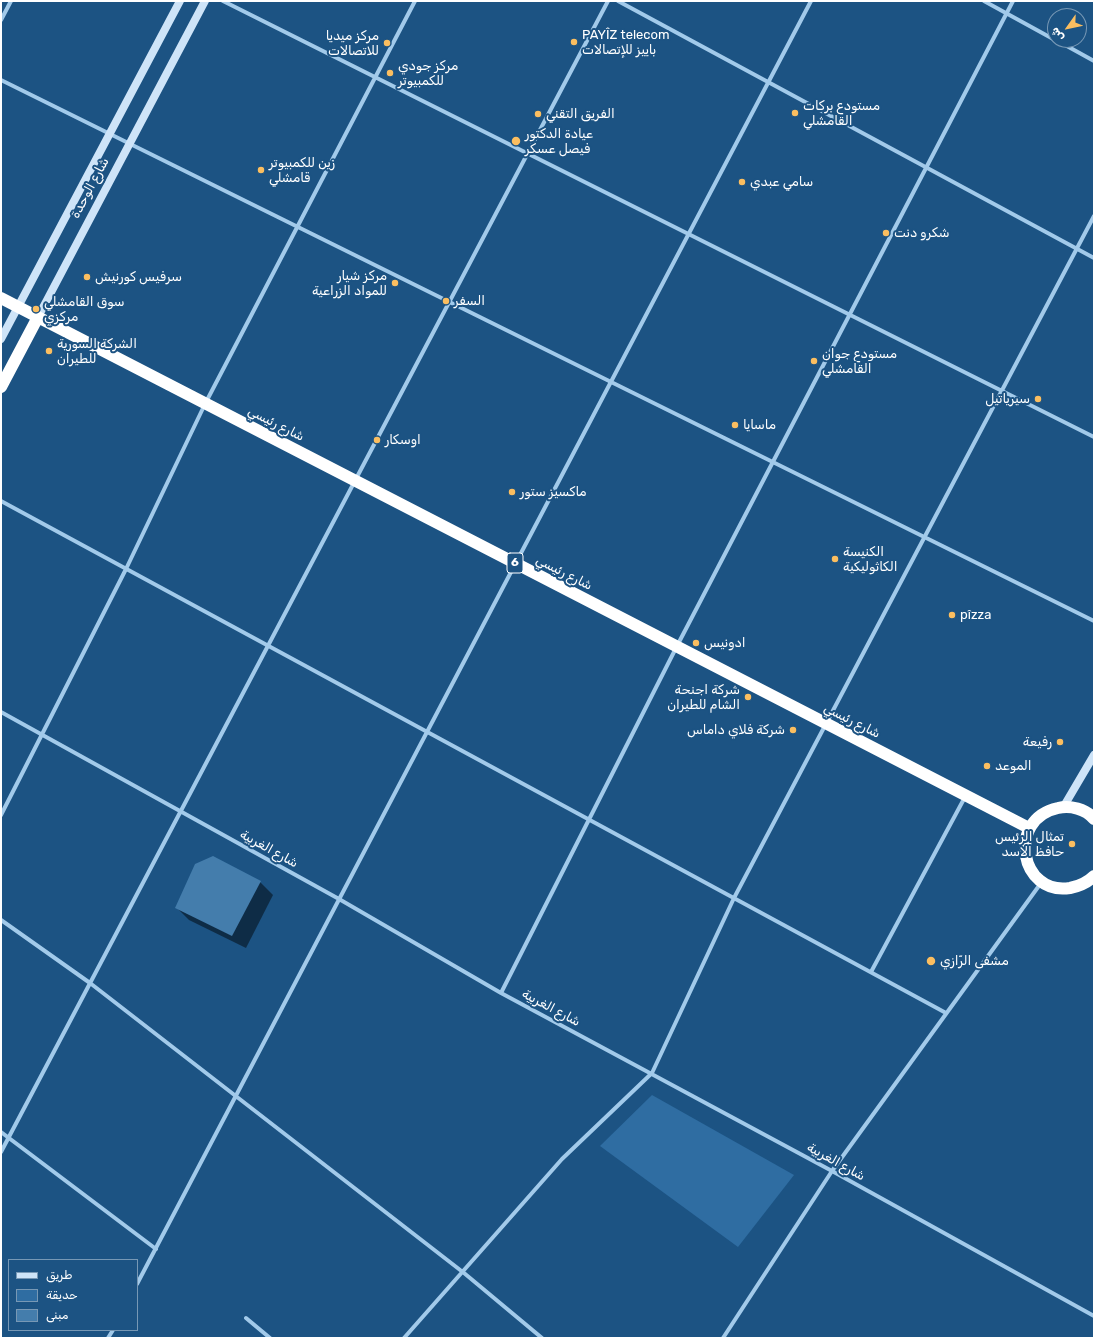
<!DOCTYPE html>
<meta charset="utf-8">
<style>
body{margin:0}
#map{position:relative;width:1095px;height:1339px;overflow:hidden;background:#1c5383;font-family:Rubik,"Noto Sans Arabic",sans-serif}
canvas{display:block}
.frame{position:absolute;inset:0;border:2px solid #fff;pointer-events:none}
.legend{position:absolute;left:8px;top:1259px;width:130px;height:72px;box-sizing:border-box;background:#1c5383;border:1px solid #7798b5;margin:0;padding:5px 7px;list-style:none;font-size:12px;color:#fff}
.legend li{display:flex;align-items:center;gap:8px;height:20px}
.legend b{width:20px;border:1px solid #7798b5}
.north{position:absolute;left:1047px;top:8px;width:40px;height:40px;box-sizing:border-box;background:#1c5383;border:1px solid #7798b5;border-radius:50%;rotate:237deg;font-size:11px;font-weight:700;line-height:16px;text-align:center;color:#fff}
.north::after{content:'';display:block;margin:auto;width:14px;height:18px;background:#fbbe60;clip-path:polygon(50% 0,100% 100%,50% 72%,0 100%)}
</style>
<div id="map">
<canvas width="1095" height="1339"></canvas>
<div class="frame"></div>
<ul class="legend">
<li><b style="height:5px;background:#cee4f8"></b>طريق</li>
<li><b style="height:11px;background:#2f6da2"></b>حديقة</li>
<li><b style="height:11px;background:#447dac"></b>مبنى</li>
</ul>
<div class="north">ش</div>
</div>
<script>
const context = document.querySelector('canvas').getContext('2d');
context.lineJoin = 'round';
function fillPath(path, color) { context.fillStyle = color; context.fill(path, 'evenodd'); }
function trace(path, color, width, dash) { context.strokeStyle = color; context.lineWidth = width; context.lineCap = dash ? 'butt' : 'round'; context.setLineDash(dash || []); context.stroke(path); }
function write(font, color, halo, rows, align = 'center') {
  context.font = font + ' Rubik,"Noto Sans Arabic",sans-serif'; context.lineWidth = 4; context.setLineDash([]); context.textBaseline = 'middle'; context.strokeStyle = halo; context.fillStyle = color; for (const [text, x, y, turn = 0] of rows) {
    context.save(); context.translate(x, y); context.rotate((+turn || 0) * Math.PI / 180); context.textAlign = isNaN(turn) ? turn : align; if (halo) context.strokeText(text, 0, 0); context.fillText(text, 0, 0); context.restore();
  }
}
fillPath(new Path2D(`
 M652,1095L794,1175L738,1247L600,1146Z`), '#2f6da2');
fillPath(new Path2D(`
 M260,882L273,895L246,948L189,920L176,907Z`), '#0007');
fillPath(new Path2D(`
 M213,856L261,881L232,936L175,908L195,864Z`), '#447dac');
trace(new Path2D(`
 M223,1L1094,437
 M618,1L1094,258
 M984,1L1055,40
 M1,20L11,1
 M1056,40L1094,61
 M1,80L1094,621
 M1,501L946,1013
 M1,712L339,899L501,993L832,1171L1094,1316
 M1,815L126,569L205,404L415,1
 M1,920L90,983L464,1273L542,1338
 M871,972L965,797
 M501,993L677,646L1013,1
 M1,1132L156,1249
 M1,1152L608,1
 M137,1284L811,1
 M246,1318L270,1338
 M108,1338L113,1330
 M404,1338L562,1159L652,1073L734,898L1094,216
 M723,1338L832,1171L1041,883`), '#a2caea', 4);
trace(new Path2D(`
 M38,317L205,1
 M1,339L180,1
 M1064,806L1094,755`), '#cee4f8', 8);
trace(new Path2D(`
 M1,298L1029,828
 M1,387L38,317
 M1094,819C1086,809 1070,805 1058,808C1006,819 1020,896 1070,888C1080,886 1087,883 1094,876`), '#fff', 12);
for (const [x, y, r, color] of [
 [574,42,4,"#fbbe60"],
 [387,43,4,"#fbbe60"],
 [390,73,4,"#fbbe60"],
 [795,113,4,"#fbbe60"],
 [538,114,4,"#fbbe60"],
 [516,141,5,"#fbbe60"],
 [261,170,4,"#fbbe60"],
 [742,182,4,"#fbbe60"],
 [886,233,4,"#fbbe60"],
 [87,277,4,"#fbbe60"],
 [395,283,4,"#fbbe60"],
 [446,301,4,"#fbbe60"],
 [36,309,4,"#fbbe60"],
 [49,351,4,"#fbbe60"],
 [814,361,4,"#fbbe60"],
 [1038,399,4,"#fbbe60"],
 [735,425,4,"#fbbe60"],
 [377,440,4,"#fbbe60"],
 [512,492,4,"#fbbe60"],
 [835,559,4,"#fbbe60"],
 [952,615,4,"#fbbe60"],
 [696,643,4,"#fbbe60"],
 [748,697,4,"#fbbe60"],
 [793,730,4,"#fbbe60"],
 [1060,742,4,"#fbbe60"],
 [987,766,4,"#fbbe60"],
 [1072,844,4,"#fbbe60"],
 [931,961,5,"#fbbe60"]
]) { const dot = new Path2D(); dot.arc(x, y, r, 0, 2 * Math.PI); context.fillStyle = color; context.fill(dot); trace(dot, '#1c5383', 1.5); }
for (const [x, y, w] of [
 [515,563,16]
]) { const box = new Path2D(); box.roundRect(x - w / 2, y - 10, w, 20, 3); context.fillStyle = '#1c5383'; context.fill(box); trace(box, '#fff', 1); }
write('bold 12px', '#fff', null, [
 ["6",515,563]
]);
write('13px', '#fff', '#1c5383', [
 ["PAYÎZ telecom",582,35],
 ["باييز للإتصالات",582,50],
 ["مركز ميديا",379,36,"right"],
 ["للاتصالات",379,51,"right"],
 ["مركز جودي",398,66],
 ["للكمبيوتر",398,81],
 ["مستودع بركات",803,106],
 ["القامشلي",803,121],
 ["الفريق التقني",546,114],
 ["عيادة الدكتور",525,134],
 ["فيصل عسكر",525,149],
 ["زين للكمبيوتر",269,163],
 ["قامشلي",269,178],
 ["سامي عبدي",750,182],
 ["شكرو دنت",894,233],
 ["مركز شيار",387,276,"right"],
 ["للمواد الزراعية",387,291,"right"],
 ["سرفيس كورنيش",95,277],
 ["السفر",454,301],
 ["سوق القامشلي",44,302],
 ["مركزي",44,317],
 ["الشركة السورية",57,344],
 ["للطيران",57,359],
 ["مستودع جوان",822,354],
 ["القامشلي",822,369],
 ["سيرياتيل",1030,399,"right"],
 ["ماسايا",743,425],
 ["اوسكار",385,440],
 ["ماكسيز ستور",520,492],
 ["الكنيسة",843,552],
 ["الكاثوليكية",843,567],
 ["pîzza",960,615],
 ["ادونيس",704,643],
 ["شركة اجنحة",740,690,"right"],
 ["الشام للطيران",740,705,"right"],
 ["شركة فلاي داماس",785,730,"right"],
 ["رفيعة",1052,742,"right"],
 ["الموعد",995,766],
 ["تمثال الرئيس",1064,837,"right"],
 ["حافظ الاسد",1064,852,"right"],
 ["مشفى الرّازي",940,961]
], 'left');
write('13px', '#fff', '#1c5383', [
 ["شارع الوحدة",90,188,-62],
 ["شارع رئيسي",276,424,27],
 ["شارع رئيسي",564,573,27],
 ["شارع رئيسي",852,721,27],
 ["شارع الغربية",269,849,29],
 ["شارع الغربية",551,1008,28],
 ["شارع الغربية",836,1162,29]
]);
</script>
